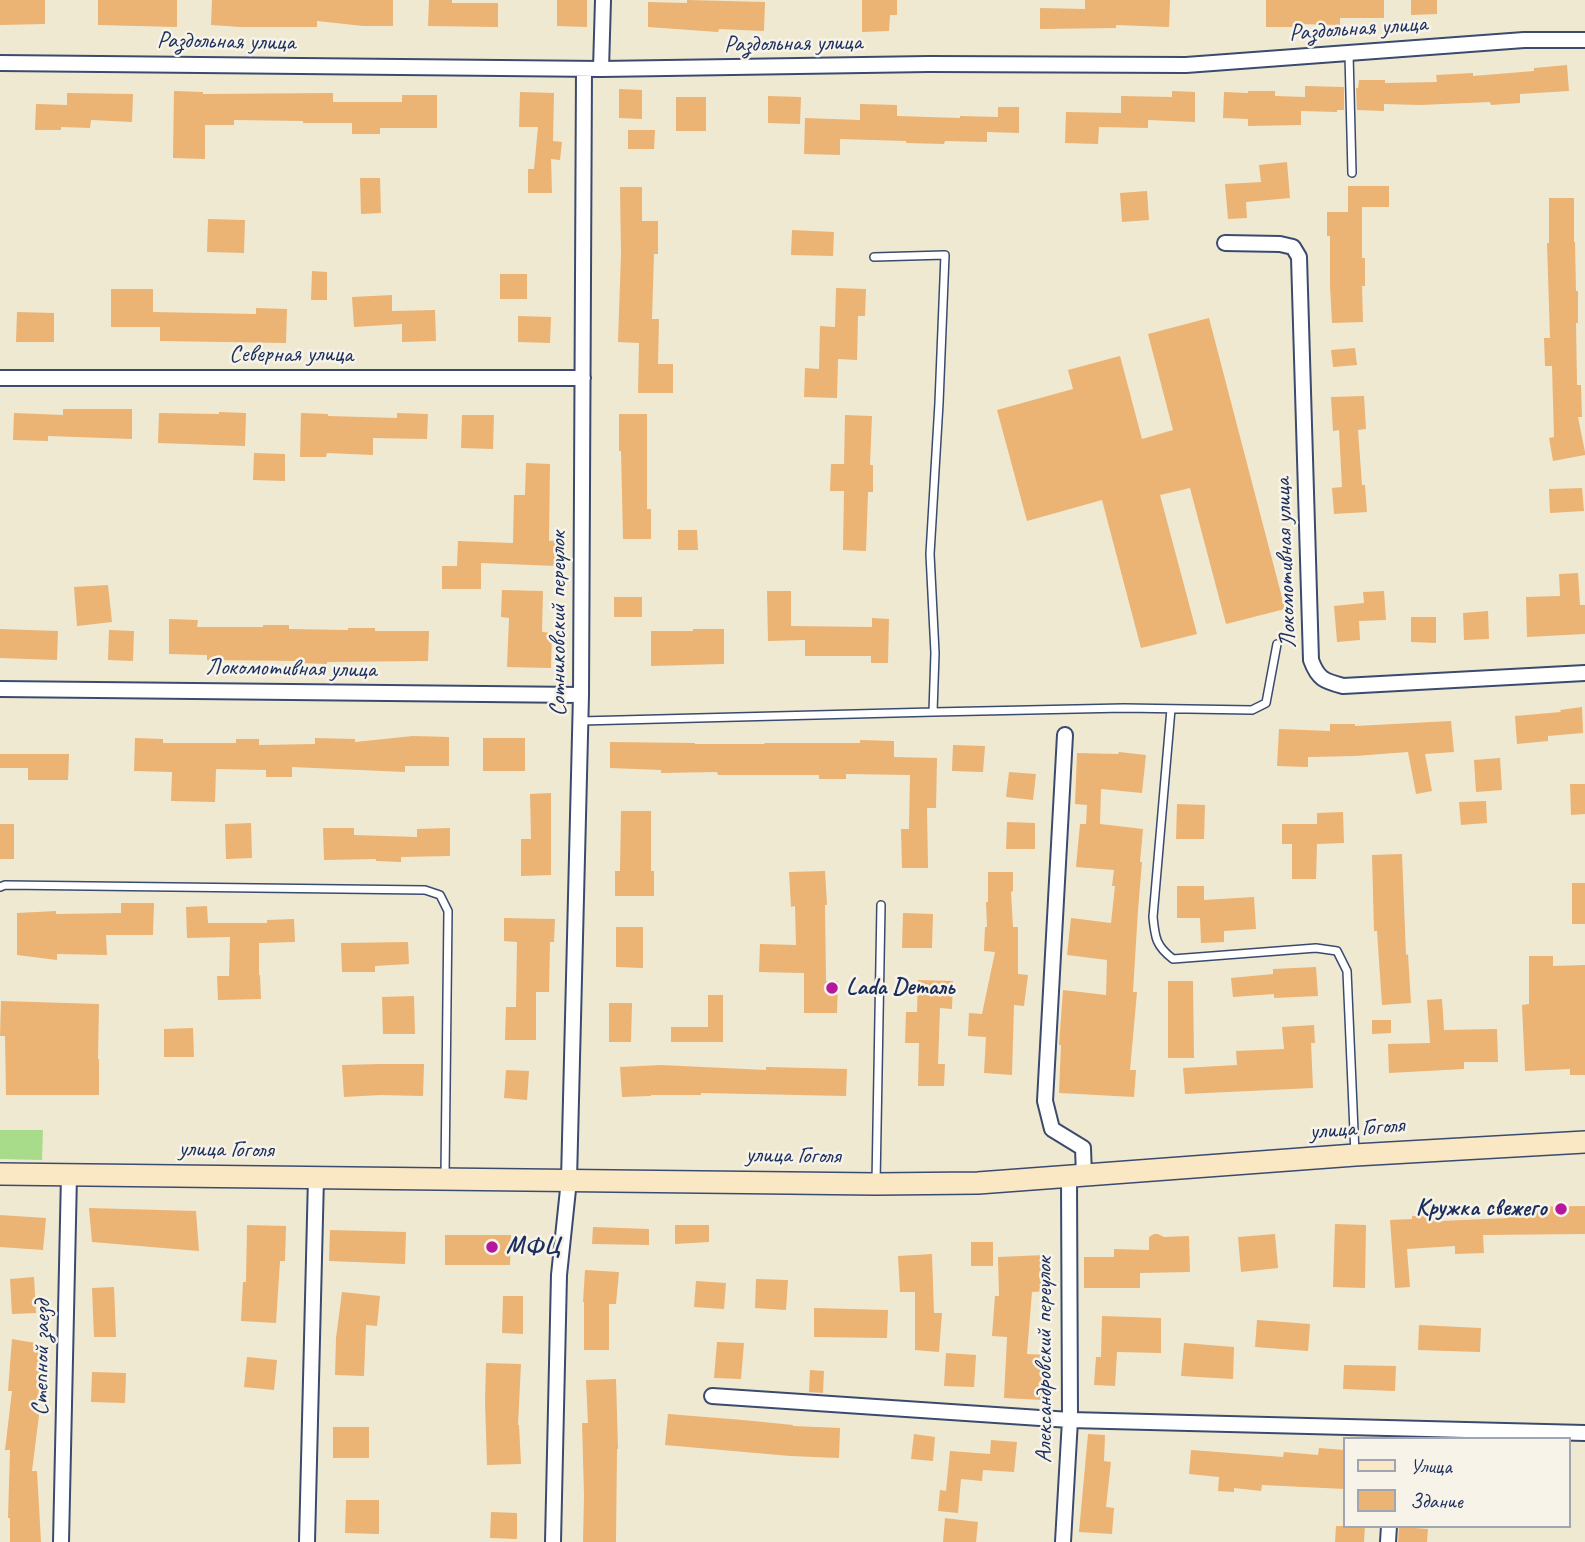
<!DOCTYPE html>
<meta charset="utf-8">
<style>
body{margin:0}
#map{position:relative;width:1585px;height:1542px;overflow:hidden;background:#f0e9d1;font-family:Caveat,sans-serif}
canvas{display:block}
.legend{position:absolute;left:1343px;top:1437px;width:228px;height:91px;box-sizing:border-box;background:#f7f3e8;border:2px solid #9fa5b1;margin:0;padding:9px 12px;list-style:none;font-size:21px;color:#1b2f5e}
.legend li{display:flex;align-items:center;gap:14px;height:35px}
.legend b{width:35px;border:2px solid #9fa5b1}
</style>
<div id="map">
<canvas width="1585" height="1542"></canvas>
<ul class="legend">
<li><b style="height:9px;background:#fae7c3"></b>Улица</li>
<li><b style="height:19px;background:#ebb374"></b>Здание</li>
</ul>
</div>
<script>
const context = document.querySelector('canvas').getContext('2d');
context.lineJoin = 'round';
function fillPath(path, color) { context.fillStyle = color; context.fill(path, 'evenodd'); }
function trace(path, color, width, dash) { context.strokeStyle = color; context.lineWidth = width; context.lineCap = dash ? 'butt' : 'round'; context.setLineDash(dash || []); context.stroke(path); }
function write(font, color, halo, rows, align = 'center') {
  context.font = font + ' Caveat,sans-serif'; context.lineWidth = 5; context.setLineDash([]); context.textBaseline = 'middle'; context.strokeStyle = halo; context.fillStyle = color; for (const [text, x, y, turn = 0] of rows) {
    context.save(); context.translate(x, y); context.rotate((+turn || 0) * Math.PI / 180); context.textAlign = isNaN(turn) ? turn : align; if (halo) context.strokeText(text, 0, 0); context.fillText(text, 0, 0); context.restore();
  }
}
fillPath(new Path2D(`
 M0,1130H43L42,1160L0,1159Z`), '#a8db8a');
fillPath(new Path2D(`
 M0,0H45V24L0,25Z
 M98,0H177V27L98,25Z
 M212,0H393V26H363L317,21V27H240L211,25Z
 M429,0H452V3H498V27L428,26Z
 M557,0H587V27L557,26Z
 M687,0L765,2L764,31L719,29L718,32L648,27V2L687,3Z
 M862,0H897V15H890L889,31L862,32Z
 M1085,0H1170L1169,27L1116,25V28L1040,29V8L1085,9Z
 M1266,0H1384V18H1340V25L1296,24V27H1266Z
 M1411,0H1437V14L1411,15Z
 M1567,65L1569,91L1520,94V103L1491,105L1490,102L1420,105L1384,104V111L1357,110L1356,88H1358L1359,80H1385V83L1437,82L1436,75L1473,73V76L1534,71V68Z
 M1305,86L1344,87V110H1337V112L1301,111V125L1248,126V119L1223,118L1224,92L1248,93V91H1275V96L1305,97Z
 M619,89L642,90V119L619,118Z
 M174,91L203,92V94L333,93V102H402V95H437V128H380V134H352V123H303V121L234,120V125H205V159L173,158Z
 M1172,91L1195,92V122L1148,120V128L1099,127L1098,144L1065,143L1066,112L1121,113V96L1172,97Z
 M520,92L554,93L553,141L562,142L560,160L551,159L552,193H528V169H534L538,127H519Z
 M67,93L133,94L132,122L91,120L90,128L61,127V130H35L36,104L67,105Z
 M768,96L801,97L800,124L768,123Z
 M676,97H706V131H676Z
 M860,104L897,105V116L960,118V116L998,117V107H1019V133L987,132V142L945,141L944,144L906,143V141L840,139V155L804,154L805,118L860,120Z
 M628,130H655L654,149H628Z
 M1287,162L1290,198L1246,202L1247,218L1228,219L1225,184L1261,182L1259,165Z
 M360,178H380L381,213L361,214Z
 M1348,186H1389V207H1362V258H1365V286H1362L1363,322L1332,323L1330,286V236H1327V212H1348Z
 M620,187H642V221H658V254H654L652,319H659L658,364H673V393H638L639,343L618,342L621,254Z
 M1147,191L1149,220L1122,222L1120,193Z
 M1549,198H1574V242H1575L1576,291H1578V323H1576L1577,385H1581L1582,417H1578L1585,452V455L1553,461L1549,438L1554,437L1552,366H1545L1544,338H1550L1547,243H1549Z
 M208,219L245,220L244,253L207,252Z
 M792,230L834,232L833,256L791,255Z
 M312,271L327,272V300H311Z
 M500,274H527V299H500Z
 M836,288L866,289L865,316H858L857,360L838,359L837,398L804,397L805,368L819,369L820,326L835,327Z
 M111,289H153V312L256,314V308L287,309L286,343L160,341V327H111Z
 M392,295V311L435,310L436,341L402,342V324L354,327L352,297Z
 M17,312L54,313V342H16Z
 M518,316L551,317L550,343L518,342Z
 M1209,318L1285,609L1226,624L1190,488L1160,495L1197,634L1141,648L1102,500L1027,521L997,410L1073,389L1068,370L1120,356L1142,439L1173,430L1148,334Z
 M1355,348L1357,365L1333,367L1331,350Z
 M1364,396L1366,429L1358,430L1362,485H1365L1367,512L1334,514L1332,488L1342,487L1339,430L1333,431L1331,397Z
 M63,409H132V439L48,436V441L13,440L14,413L63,415Z
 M219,412L246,413L245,446L158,443L159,413L219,414Z
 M301,413L328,414V416L397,418V413L428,414L427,439L373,438V455L327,453L326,457H300Z
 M619,414H647V509H651V539H623L621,451H619Z
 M462,415H494L493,449L461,448Z
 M845,415L872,416L870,465H873V492H868L866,551L843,550L844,491H830L831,464H844Z
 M254,453L285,454V481L253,480Z
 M526,463L550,464L549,541L556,540L557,566L481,563V589H442V566H457L458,541L513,543L514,495H525Z
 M1582,488L1584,511L1550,513L1549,489Z
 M678,530H697L698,550H678Z
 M1578,573L1580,605H1585V634L1527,637L1526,597L1560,596L1559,574Z
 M108,585L112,622L77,626L74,587Z
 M502,590L543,591L542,632L552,633L551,668L507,667L509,618L501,617Z
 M767,591H791V626L872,627V618L889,619L888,663H871V656H805V640L768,641Z
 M1384,591L1386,620L1359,621L1360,640L1337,642L1334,606L1364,603L1363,592Z
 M614,597H642V617H614Z
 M1488,611L1489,639L1464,640L1463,613Z
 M1411,617H1436V643L1411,642Z
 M169,619L198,620L197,627H263V625H289V629L348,630V628H375V631H429L428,661L327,662V664L300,663V661L207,660V655L169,654Z
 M0,629L58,631L57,660L0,658Z
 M693,629H724V664L651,666V631H693Z
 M109,630L134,631L133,661L108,660Z
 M1582,707L1583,733L1548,736V741L1517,744L1515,716L1561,712L1560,710Z
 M1451,721L1454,752L1425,754L1432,791L1416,794L1408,752L1355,756L1308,757V767L1277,766L1279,729L1330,731V724H1355V726Z
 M413,736L449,737V766H405V772L292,767V777H266V770L216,769L215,802L171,801L172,772L134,771L135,738L163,739V743H236V739H259V745L315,744V738L355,739V742Z
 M483,738H525V771H483Z
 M860,740L894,741V757L937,758L936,808H927L928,868H902L901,829H909L910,775L846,774V779H819V775H718L717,772L661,773V770L610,768V742L695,743V744H764L765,743H860Z
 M953,745L985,746L983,772L952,771Z
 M1119,752L1146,755L1142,793L1101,789L1100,824L1143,829L1140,862H1142L1138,910L1133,992H1137L1130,1070H1136L1134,1097L1059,1093L1061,1045H1059L1063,990L1106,995L1107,960L1067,955L1071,918L1111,923L1115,886H1112L1114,870L1076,867L1080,824H1086L1087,805L1075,804L1077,753L1118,754Z
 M0,754H69L68,780H28V768H0Z
 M1500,758L1502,790L1476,792L1474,760Z
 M1009,772L1036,774L1033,800L1006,797Z
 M1570,784H1585V814L1571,815Z
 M551,793V875L521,876V839H531L530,794Z
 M1486,801L1487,823L1461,825L1459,802Z
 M1177,804L1205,805L1204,839H1176Z
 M621,811H651V871H654V896H615V871H620Z
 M1343,812L1344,843L1317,844L1316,879H1292V844H1282V824H1317V813Z
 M1007,822L1035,823V849H1006Z
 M251,823L252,858L226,859L225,824Z
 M0,824H14V859H0Z
 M323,828H354V835L417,837V829L450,828V856L401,857V862L376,861V859L324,860Z
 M1402,854L1406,955L1408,954L1411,1003L1382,1005L1377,931H1374L1372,855Z
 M825,871L827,905H825L826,981H838L837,1013H804V973L759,972L760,944L796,945L795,906L791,907L789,872Z
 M988,872H1013V891L1011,892L1013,927H1018V974L1028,975L1024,1006L1014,1005L1012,1075L984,1073L986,1037L968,1036L969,1013L982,1014L995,952L984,951L985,927H987L986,902H988Z
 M1572,883H1585V924H1572Z
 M1177,886H1204V900L1254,897L1256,929L1224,931V942L1201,943L1200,918H1177Z
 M121,903H154L153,935H106L107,955L57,954V960L17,955V913L56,911V914L121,913Z
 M207,906L208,923H267V920L294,919L295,942L259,943V975H260L261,999L218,1000L217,976H229L230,937L187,938L186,907Z
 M903,913L933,914L932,948H902Z
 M504,918L555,919L554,942H550L549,992H536V1040H505L506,1007H516L517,942L504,941Z
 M616,927H643V968L616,967Z
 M408,942L409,964L375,966V972H342L341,943Z
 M1529,956H1553V966L1585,965V1075H1570V1069L1525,1071L1522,1005L1529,1004Z
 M1316,967L1318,996L1274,998V994L1233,997L1231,978L1273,974V969Z
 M918,980L953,981L952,1009L940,1008L938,1064H945L944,1086H918L919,1043H905L906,1012H917Z
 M1168,981H1193L1194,1058H1168Z
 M708,995H723V1042H671V1027H708Z
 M414,996L415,1034H383L382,997Z
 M1442,999L1444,1030L1497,1029L1498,1062H1464V1069L1389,1073L1388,1044L1430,1043L1427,1000Z
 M1,1001L99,1004L98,1059H99V1095H6L5,1036H0Z
 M609,1003H632L631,1042H609Z
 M1372,1020H1391V1033L1372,1034Z
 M1314,1025L1315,1043H1311L1313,1088L1185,1094L1183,1068L1237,1065L1236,1051L1284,1049L1282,1027Z
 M193,1028L194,1057H164V1029Z
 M381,1064H424L423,1096L381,1095L344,1097L342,1065Z
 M661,1065L766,1070V1067L847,1069L846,1096L701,1093V1095H651V1096L622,1097L620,1067Z
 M506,1070L529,1071L527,1100L504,1098Z
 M1585,1206V1234L1483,1235L1484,1253L1455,1254V1246L1407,1249L1410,1287L1395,1288L1390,1220L1412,1219V1216L1440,1215V1221L1508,1218V1207Z
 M89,1208L196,1211L199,1251L92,1242Z
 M0,1215L46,1218L43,1250L0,1247Z
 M1335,1224L1366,1225L1365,1288L1333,1287Z
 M247,1225L286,1226L285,1261H280L276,1323L241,1321L243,1282H246Z
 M675,1225H709V1242L675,1244Z
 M593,1227L649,1229V1245L592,1244Z
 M330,1230L406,1232L405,1264L329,1261Z
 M1154,1234H1158L1164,1237L1189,1236L1190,1272L1140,1273V1288H1084V1257H1114V1249L1149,1250V1237Z
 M1275,1234L1278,1268L1241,1272L1238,1237Z
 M445,1235H511L510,1265H445Z
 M971,1242H993V1266H971Z
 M932,1254L934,1313H942L939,1352L915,1350V1292H900L898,1256Z
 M1044,1255L1046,1291L1032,1292L1027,1354L1045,1355L1043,1400L1004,1398L1007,1337L992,1336L995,1296H999L998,1257Z
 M585,1270L619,1272L616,1304H609V1350H584V1302H583Z
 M34,1277L36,1313L12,1314L10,1279Z
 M756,1279L788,1280L786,1310L755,1308Z
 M696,1281L726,1283L724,1309L694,1307Z
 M114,1287L116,1337H94L92,1288Z
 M342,1292L380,1296L377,1326L366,1325L364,1376L335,1375L336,1338Z
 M503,1296H523V1334L502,1333Z
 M814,1308L888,1310L887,1338L814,1337Z
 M1102,1316L1161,1318V1353L1117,1352L1115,1386L1094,1385L1096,1357H1101Z
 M1257,1320L1310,1324L1308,1351L1255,1347Z
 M1419,1325L1481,1328L1480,1352L1418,1350Z
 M12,1339L41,1344L39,1415L32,1471H37L41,1542H10V1518H8L10,1450H5L12,1391H8Z
 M717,1342L744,1343L741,1379L714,1378Z
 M1184,1343L1234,1347L1233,1379L1181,1376Z
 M946,1353L976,1355L974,1387L944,1386Z
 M247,1357L277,1360L274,1390L244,1387Z
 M486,1363L521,1364L518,1425H519L521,1464L487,1465L485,1401Z
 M1344,1365L1396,1366L1395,1391L1343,1389Z
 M810,1370L824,1371L823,1393L809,1392Z
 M92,1372L126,1373L125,1403L91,1402Z
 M616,1379L618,1449H617L616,1542H583L584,1495L582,1423H588L586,1380Z
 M668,1414L743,1420L793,1425V1426L840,1428L839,1458L790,1456L665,1445Z
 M333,1427H369V1458H333Z
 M914,1434L935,1437L933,1461L911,1459Z
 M1088,1434L1105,1435L1104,1461L1111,1462L1106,1507L1114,1508L1112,1534L1079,1532Z
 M991,1440L1017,1442L1014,1472L983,1470L982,1481L961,1479L958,1513L938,1511L940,1490L946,1491L950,1451L990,1454Z
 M1319,1448L1345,1450V1489L1262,1485L1261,1491L1234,1488V1492L1218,1491L1219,1477L1189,1474L1191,1450L1283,1457L1284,1452L1318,1455Z
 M346,1500H379V1534L345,1533Z
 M491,1512L517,1513V1539L490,1538Z
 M945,1518L978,1522L976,1542H943Z
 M1336,1526H1365L1364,1542H1335Z
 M1399,1527L1428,1529L1427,1542H1398Z`), '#ebb374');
const service = new Path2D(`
 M1349,54L1352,173
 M1171,709L1153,917C1155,938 1156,946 1173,959L1316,948L1337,951L1347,971L1355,1154
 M933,712L1124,708L1252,710L1266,703L1277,644
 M581,721L933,712L935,653L930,554L939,403L945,255L874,257
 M0,887L5,885L425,890L440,895L448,911L445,1176
 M876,1183L881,905`);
const minor = new Path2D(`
 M0,63L601,69L929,64L1186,65L1524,40H1585
 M601,69L603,0
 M1225,243L1280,244L1293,247L1299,257L1311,660C1318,679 1324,681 1343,686L1585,673
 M0,378H583
 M0,689L581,695
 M1065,735L1045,1101L1052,1129L1083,1148L1084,1176
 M712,1396L1070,1420L1585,1433
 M61,1542L69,1175
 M307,1542L316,1177
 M553,1542L559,1275L569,1180L581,695L584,69
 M1063,1542L1070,1420L1069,1177
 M1388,1542L1389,1526`);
const secondary = new Path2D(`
 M0,1174L876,1184L978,1183L1355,1155L1585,1142`);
trace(service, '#3b4b6f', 10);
trace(minor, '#3b4b6f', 18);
trace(secondary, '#3b4b6f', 24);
trace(service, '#fff', 7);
trace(minor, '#fff', 14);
trace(secondary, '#fae7c3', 21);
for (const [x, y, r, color] of [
 [832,988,7,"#b5179e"],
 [1561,1209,7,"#b5179e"],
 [492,1247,7,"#b5179e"]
]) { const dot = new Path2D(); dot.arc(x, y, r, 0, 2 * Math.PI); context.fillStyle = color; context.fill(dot); trace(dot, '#f7f3e8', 2.5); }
write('24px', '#1b2f5e', '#f7f3e8', [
 ["Раздольная улица",1358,29,-4],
 ["Раздольная улица",226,42,1],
 ["Раздольная улица",793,44,-1],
 ["Северная улица",291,355],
 ["Локомотивная улица",1286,563,-92],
 ["Сотниковский переулок",559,624,-90],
 ["Локомотивная улица",291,669,1],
 ["улица Гоголя",1357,1129,-4],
 ["улица Гоголя",226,1150,1],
 ["улица Гоголя",793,1156,1],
 ["Степной заезд",42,1358,-89],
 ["Александровский переулок",1045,1360,-90]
]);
write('bold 24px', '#1b2f5e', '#f7f3e8', [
 ["Lada Dеталь",846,988],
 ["Кружка свежего",1547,1209,"right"],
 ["МФЦ",506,1247]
], 'left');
</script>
